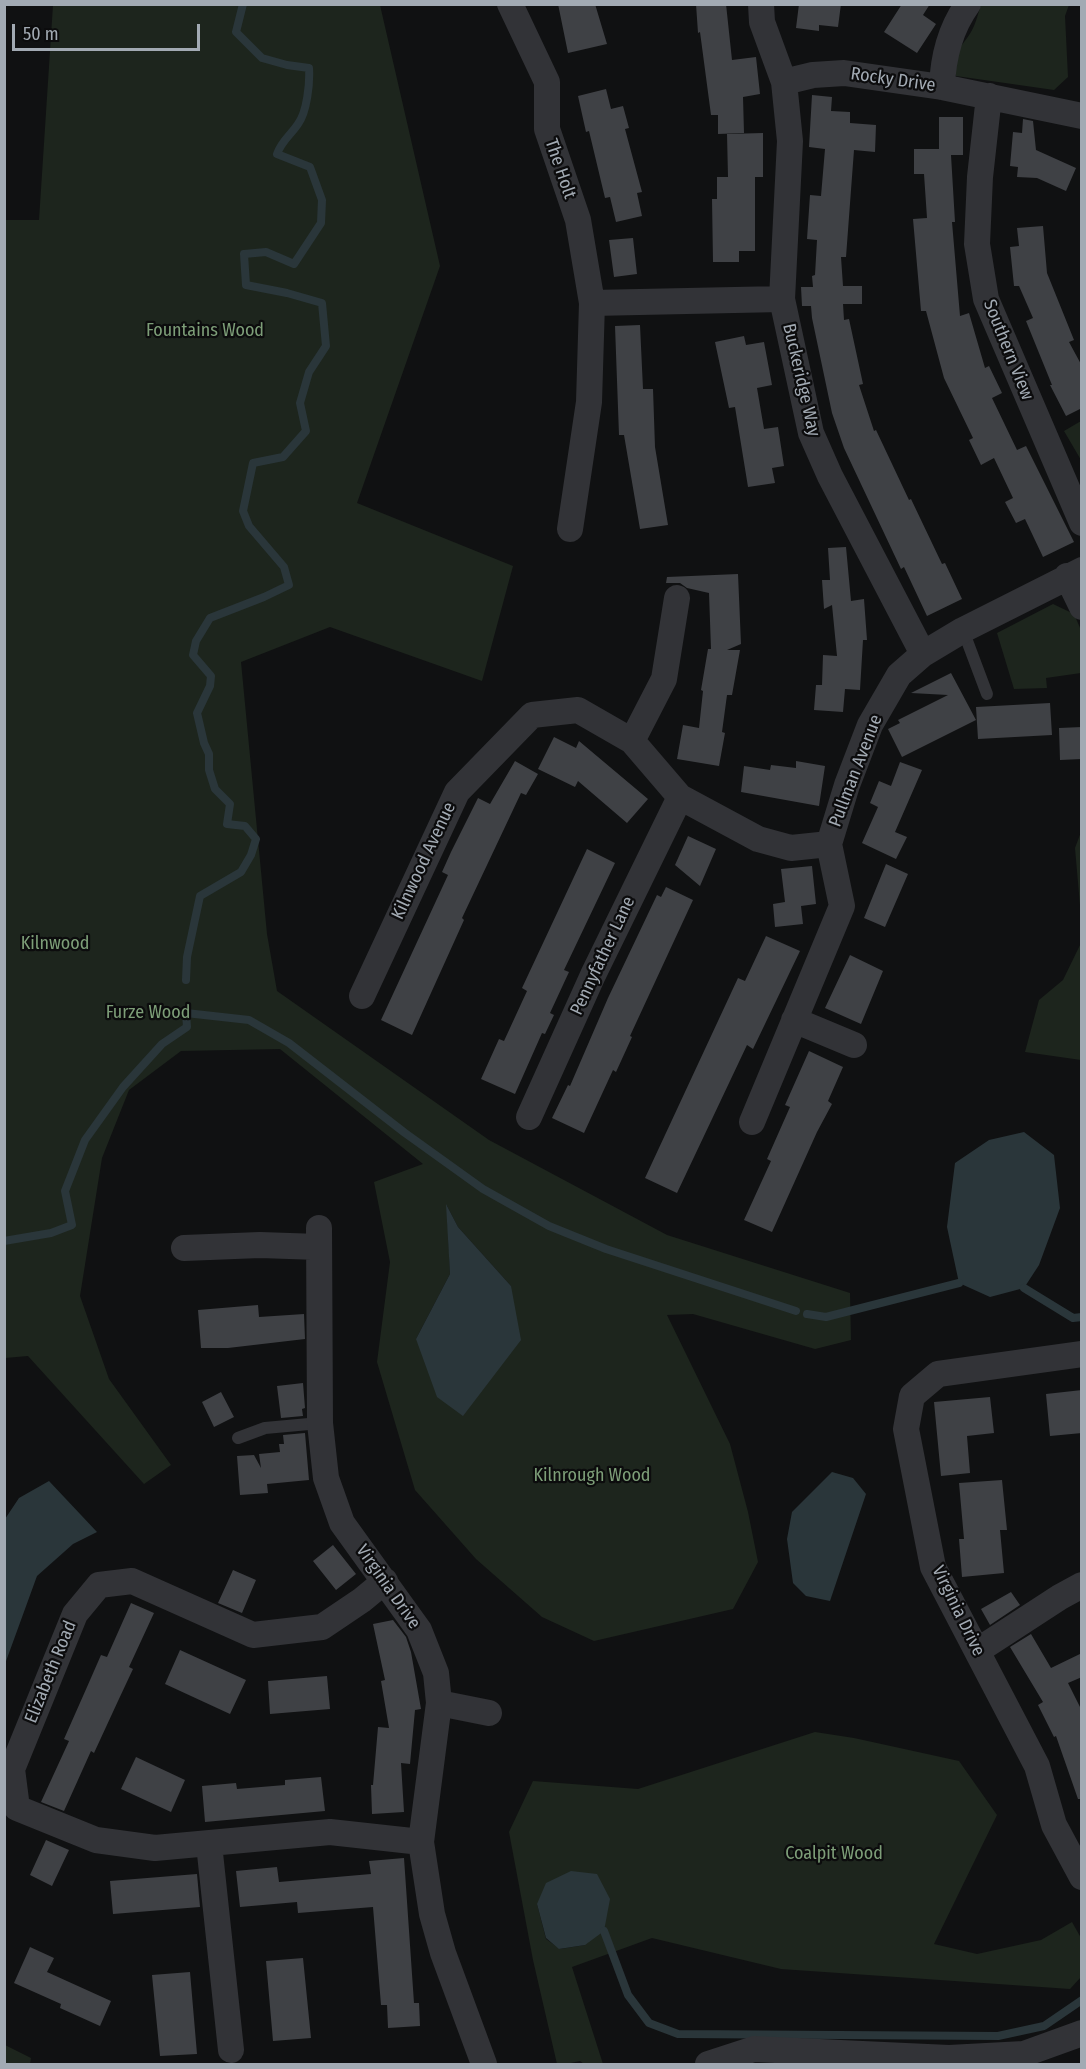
<!DOCTYPE html>
<style>
body{margin:0}
#map{position:relative;width:1086px;height:2069px;overflow:hidden;background:#101112;font-family:"Fira Sans Condensed",sans-serif}
canvas{display:block}
.frame{position:absolute;inset:0;border:6px solid #a2aab3;pointer-events:none}
.scale{position:absolute;left:12px;top:24px;width:188px;height:27px;box-sizing:border-box;border:3px solid #a2aab3;border-top:0;padding-left:8px;font-size:18px;line-height:21px;white-space:nowrap;color:#a2aab3;-webkit-text-stroke:4px #0c0c0d;paint-order:stroke}
</style>
<div id="map">
<canvas width="1086" height="2069"></canvas>
<div class="frame"></div>
<div class="scale">50 m</div>
</div>
<script>
const context = document.querySelector('canvas').getContext('2d');
context.lineJoin = 'round';
function fillPath(path, color) { context.fillStyle = color; context.fill(path, 'evenodd'); }
function trace(path, color, width, dash) { context.strokeStyle = color; context.lineWidth = width; context.lineCap = dash ? 'butt' : 'round'; context.setLineDash(dash || []); context.stroke(path); }
function write(font, color, halo, rows, align = 'center') {
  context.font = font + ' "Fira Sans Condensed",sans-serif'; context.lineWidth = 4.5; context.setLineDash([]); context.textBaseline = 'middle'; context.strokeStyle = halo; context.fillStyle = color; for (const [text, x, y, turn = 0] of rows) {
    context.save(); context.translate(x, y); context.rotate((+turn || 0) * Math.PI / 180); context.textAlign = isNaN(turn) ? turn : align; if (halo) context.strokeText(text, 0, 0); context.fillText(text, 0, 0); context.restore();
  }
}
fillPath(new Path2D(`
 M53,5H380L440,266L357,503L513,566L482,681L330,627L241,662L267,934L277,991L489,1140L667,1235L850,1293L851,1340L815,1349L693,1314L667,1315L730,1444L748,1512L758,1562L733,1609L594,1641L542,1617L476,1559L415,1490L377,1362L390,1262L374,1182L423,1164L280,1049L181,1051L129,1090L102,1158L80,1296L109,1379L171,1465L144,1484L28,1356L5,1358L4,220H39ZM447,1206L458,1227L511,1286L416,1339L450,1274Z
 M981,5H1069L1065,16L1068,77L1054,90L956,76C952,48 959,52 971,32C976,24 978,13 981,5Z
 M1081,421V460L1064,431Z
 M1053,604L1074,614L1081,630V673L1046,678L1047,688L1014,689L997,633Z
 M1081,832V917L1075,848Z
 M1081,943V1060L1025,1052L1039,1000L1063,980Z
 M815,1732L854,1738L959,1761L997,1815L934,1944L977,1954L1041,1940L1072,1922L1081,1938V1977L1070,1989L781,1969L652,1938L572,1967L603,2064H584L580,2061L566,2064H557L533,1960L509,1832L533,1781L638,1789ZM537,1904L585,1945L560,1949L546,1939Z
 M5,2045L31,2058L30,2064H5Z`), '#1d251d');
fillPath(new Path2D(`
 M1024,1132L1054,1155L1060,1208L1039,1265L1024,1288L990,1297L959,1283L947,1227L955,1163L989,1140Z
 M446,1204L458,1227L511,1286L521,1340L463,1416L437,1397L416,1339L450,1274Z
 M832,1472L853,1478L866,1494L830,1601L806,1596L793,1583L787,1539L792,1512Z
 M49,1481L97,1532L73,1544L37,1576L5,1664V1519L19,1498Z
 M571,1871L597,1874L610,1899L604,1931L585,1945L559,1949L546,1938L537,1904L546,1883Z`), '#2a363a');
trace(new Path2D(`
 M186,980L187,957L200,896L241,872L251,855L256,839L245,826L227,824L230,804L215,789L209,770V754L204,743L197,713L210,686L211,676L193,655L196,641L210,618L264,597L289,585L284,567L249,526L243,511L253,463L283,457L306,431L300,403L309,372L326,346L322,303L287,293L246,285L244,254L266,252L294,264L321,223L322,200L310,167L277,154C282,140 290,136 298,124C307,112 310,83 309,68L287,65L262,58L236,32L243,4
 M4,1241L51,1233L72,1225L65,1191L85,1140L123,1087L162,1044L187,1027L186,1013L249,1020L289,1043L405,1133L483,1189L549,1226L606,1249L796,1311
 M1024,1288L1073,1318L1082,1317
 M807,1314L826,1317L959,1283
 M604,1931L628,1995L649,2023L678,2034L998,2036L1044,2026L1082,2000`), '#2a363a', 8);
fillPath(new Path2D(`
 M558,4H595L607,44L568,53Z
 M696,4H726L732,60L756,57L760,94L743,97L744,133L718,134V115H711L700,32L698,33Z
 M799,4H841L838,27L819,25V31L796,28Z
 M902,4H930L923,15L936,24L917,53L884,32Z
 M606,89L611,109L623,106L629,128L625,129L642,192L637,193L642,216L616,222L610,197L605,198L589,131L586,132L578,96Z
 M812,95L832,97L831,111L850,112V123L876,125L875,152L854,150L846,257H841L843,286H862V304H843L844,320L849,319L863,384L859,385L874,431L876,430L909,500L911,499L942,564L945,563L962,599L927,616L904,567L901,569L844,448L832,413L812,318L811,306H802L801,287H813L812,276L815,275L817,240L807,239L810,195L821,196L825,149L809,147Z
 M939,117H963V155H951L955,222H952L960,316L969,313L985,368L989,366L1002,393L992,398L1017,450L1026,446L1074,542L1043,557L1025,519L1016,523L1005,502L1013,498L994,458L981,465L969,440L973,438L944,378L926,311H921L913,219L927,218L924,174H914V149H939Z
 M1023,119L1033,121L1036,150L1076,168L1066,191L1037,178L1017,177L1018,167L1010,166L1013,132L1022,133Z
 M763,133V177H755V251H739V262H713L712,199H717V177H728L727,134Z
 M1043,226L1047,273L1074,340L1069,342L1082,366V408L1066,416L1050,385H1052L1026,321L1033,318L1019,286H1014L1010,247L1019,246L1017,228Z
 M633,238L637,274L614,277L609,240Z
 M640,325L643,389H653L655,447L668,525L640,529L624,435H619L615,326Z
 M744,336L746,345L764,342L772,385L757,388L764,429L778,427L784,466L772,468L775,483L748,487L735,407L729,408L715,342Z
 M846,547L851,601L864,599L867,640H863L860,690L845,689L843,712L814,710L816,685H822L823,655L837,656L832,605L824,609L822,580H830L828,548Z
 M738,574L741,644L727,650H740L732,695H727L722,732L725,733L719,766L677,759L683,725L699,728L703,691L701,690L708,649H711L709,593L687,588L680,583H666L667,577Z
 M951,673L976,720L902,757L888,729L900,723L898,720L948,695L911,693Z
 M1050,703L1052,735L978,739L976,707Z
 M1082,727V759L1060,760L1059,728Z
 M554,737L576,748L579,741L648,799L627,823L578,781L575,787L538,769Z
 M515,761L538,774L526,795L521,793L462,918L464,920L412,1035L381,1020L448,875L442,872L451,852L478,798L490,804Z
 M796,761L825,766L819,806L741,792L744,766L770,770L771,765L796,768Z
 M900,762L922,770L895,832L907,837L896,859L862,843L878,807L870,803L879,781L891,786Z
 M688,836L716,849L700,886L675,865Z
 M587,849L615,863L564,970L569,972L550,1013L554,1015L545,1034L542,1033L515,1094L481,1079L499,1039L504,1041L527,991L522,988Z
 M886,864L908,874L885,927L864,918Z
 M812,866L816,904L801,906L803,924L775,927L773,904L785,902L781,869Z
 M666,887L693,900L630,1036L632,1037L616,1072L613,1070L584,1133L552,1118L568,1085L570,1086L608,998L657,895L661,897Z
 M766,936L800,951L753,1049L747,1045L677,1193L645,1178L738,978L745,981Z
 M850,955L883,971L861,1024L825,1008Z
 M809,1051L843,1067L828,1101L832,1104L817,1132L772,1232L744,1220L771,1161L767,1159L790,1107L785,1105Z
 M258,1305L259,1317L304,1314L305,1339L228,1348H201L198,1310Z
 M303,1383L305,1408L302,1409L303,1416L281,1418L277,1386Z
 M1082,1390V1433L1050,1436L1046,1394Z
 M221,1392L234,1417L214,1427L202,1402Z
 M990,1397L994,1433L967,1436L970,1473L941,1476L934,1402Z
 M305,1433L309,1480L267,1484L268,1493L240,1495L237,1456L254,1455L261,1468L259,1454L280,1452L279,1444H284L283,1435Z
 M1002,1480L1007,1530H1000L1004,1573L962,1577L959,1539H964L959,1483Z
 M333,1545L356,1574L336,1590L313,1561Z
 M233,1570L256,1580L242,1613L218,1603Z
 M1011,1592L1020,1605L990,1625L981,1609Z
 M131,1603L154,1613L129,1667L133,1669L118,1701L94,1753L91,1751L64,1811L41,1802L69,1741L64,1739L87,1687L101,1655L107,1657Z
 M393,1620L406,1637L411,1652L421,1709L415,1710L410,1764L401,1763L404,1812L372,1814L371,1785H373L378,1727L389,1728L381,1681L385,1680L373,1624Z
 M1031,1634L1051,1668L1082,1653V1677L1068,1683L1082,1711V1799H1078L1056,1736L1054,1737L1038,1705L1043,1702L1010,1647Z
 M180,1650L246,1680L230,1714L165,1684Z
 M327,1676L330,1709L270,1714L268,1681Z
 M136,1757L185,1780L171,1812L121,1789Z
 M321,1777L325,1811L205,1822L202,1786L236,1783L237,1789L285,1785V1780Z
 M46,1840L69,1850L52,1886L30,1875Z
 M404,1858L414,2003H419L420,2026L388,2028L387,2005H381L373,1907L298,1913L297,1902L240,1907L236,1871L277,1867L279,1882L371,1874L369,1861Z
 M197,1874L200,1907L113,1914L110,1881Z
 M30,1947L54,1958L47,1972L111,2001L100,2026L60,2008L61,2004L14,1983Z
 M303,1958L311,2038L273,2041L266,1961Z
 M190,1972L197,2054L160,2056L152,1975Z`), '#3f4145');
trace(new Path2D(`
 M963,630L987,694
 M238,1438L265,1428L320,1423`), '#323337', 12);
trace(new Path2D(`
 M510,4L547,82V129L578,220L592,303L589,402L570,529
 M761,4L762,22L784,82L813,75L844,73L942,87L1082,116
 M784,82L790,141L782,299L811,433L830,476L923,654
 M942,87C943,57 950,29 968,4
 M989,96L980,177L977,244L986,299L1082,523
 M592,303L782,299
 M1067,576L1082,607
 M632,741L664,679L677,598
 M362,996L457,792L532,715L578,710L632,741L680,797L758,839L791,848L829,844
 M794,1020L854,1045
 M529,1117L593,975L680,797
 M752,1122L842,906L829,844L847,785L870,725L899,675L923,654L963,630L1082,570
 M319,1228L320,1423L326,1478L342,1523L419,1630L436,1673L439,1703L421,1842L432,1914L443,1953L484,2064
 M184,1248L260,1245L319,1247
 M1082,1354L938,1374L912,1396L906,1429L933,1567L1037,1766L1054,1825L1082,1877
 M385,1581L362,1600L322,1627L253,1635L132,1581L99,1585L75,1614L12,1769L17,1808L96,1840L155,1848L330,1832L421,1842
 M977,1651L1060,1597L1082,1585
 M439,1703L489,1713
 M209,1844L231,2050
 M708,2064L754,2049L949,2058L1024,2054L1082,2033`), '#323337', 26);
write('18px', '#a2aab3', '#0c0c0d', [
 ["Rocky Drive",893,80,8],
 ["The Holt",560,169,71],
 ["Southern View",1008,350,68],
 ["Buckeridge Way",801,380,77],
 ["Pullman Avenue",856,771,-69],
 ["Kilnwood Avenue",424,861,-65],
 ["Pennyfather Lane",603,956,-65],
 ["Virginia Drive",388,1587,55],
 ["Virginia Drive",958,1611,64],
 ["Elizabeth Road",51,1672,-68]
]);
write('18px', '#7d9e78', '#0c0c0d', [
 ["Fountains Wood",205,331],
 ["Kilnwood",55,944],
 ["Furze Wood",148,1013],
 ["Kilnrough Wood",592,1476],
 ["Coalpit Wood",834,1854]
]);
</script>
